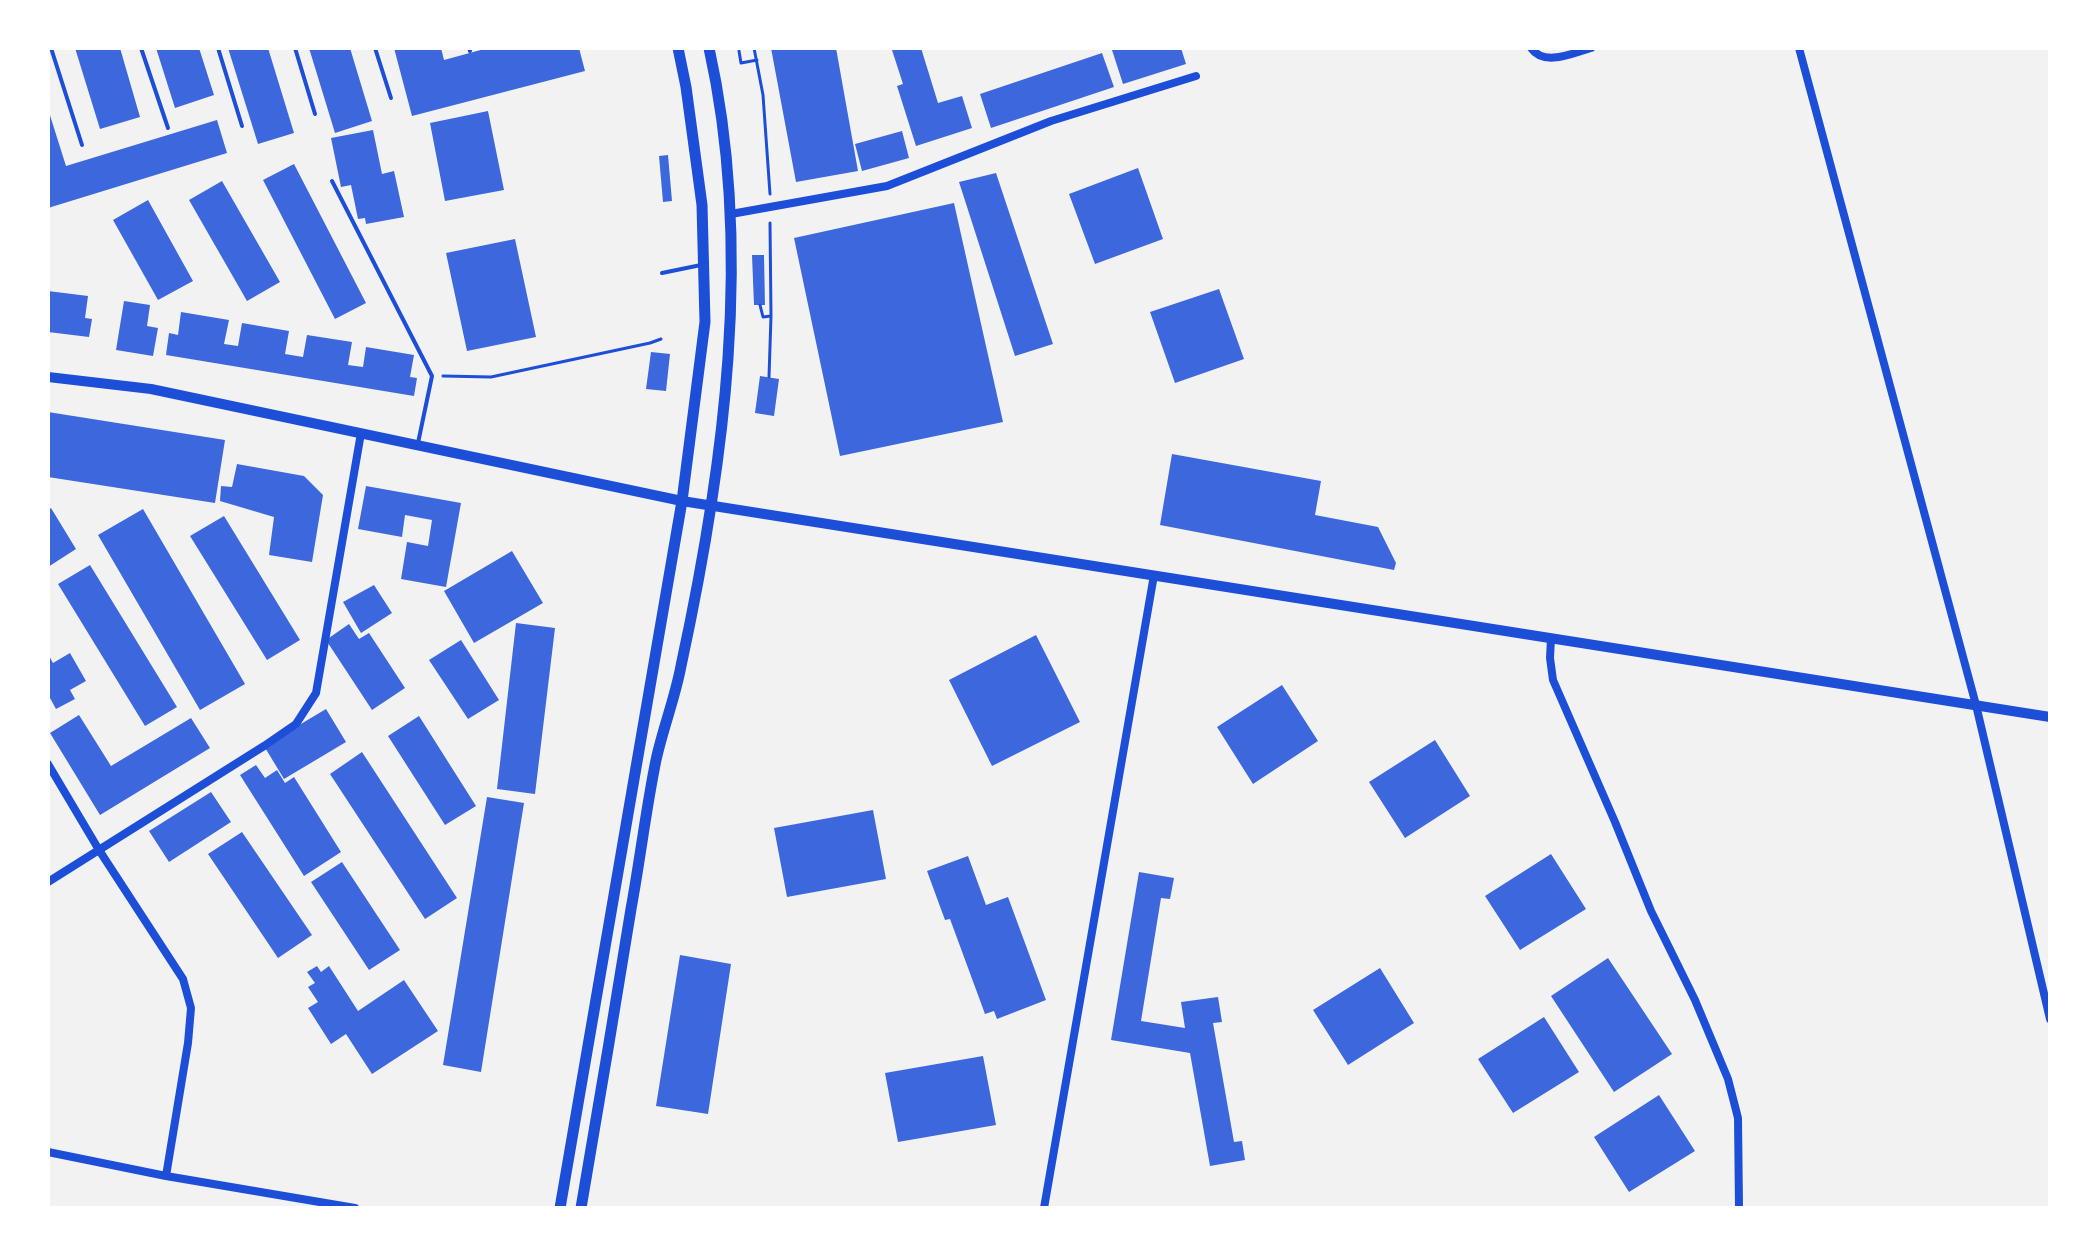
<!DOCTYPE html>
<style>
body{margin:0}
#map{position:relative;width:2098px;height:1256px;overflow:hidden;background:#f2f2f2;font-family:"PT Sans Narrow",sans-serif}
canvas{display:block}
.frame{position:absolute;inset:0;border:50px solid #fff;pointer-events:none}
</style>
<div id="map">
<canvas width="2098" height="1256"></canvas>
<div class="frame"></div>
</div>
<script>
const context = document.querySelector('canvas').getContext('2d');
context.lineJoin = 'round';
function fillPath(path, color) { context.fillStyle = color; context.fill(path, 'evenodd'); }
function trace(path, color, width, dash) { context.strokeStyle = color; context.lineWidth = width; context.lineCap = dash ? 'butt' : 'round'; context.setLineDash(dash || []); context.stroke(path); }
fillPath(new Path2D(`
 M75,48H120L140,117L100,129Z
 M156,48H199L214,95L175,108Z
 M228,48H268L294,133L258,144Z
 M309,48H350L372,121L335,133Z
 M394,48H441L444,60L488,48H579L585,71L412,116Z
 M771,48H836L858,171L796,182Z
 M899,48H921L938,103L962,96L972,128L916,146L897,86L903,84L892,50Z
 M1118,48H1181L1186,64L1123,84L1112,50Z
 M1102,53L1114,87L991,128L980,94Z
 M48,109L66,166L217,120L227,153L48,208Z
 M488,111L504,190L445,201L430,123Z
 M373,130L382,174L394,171L404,217L366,224L365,218L358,219L351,185L341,187L331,138Z
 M902,131L909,158L862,171L855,144Z
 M668,155L672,201L663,202L659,156Z
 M294,164L366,303L335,319L263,180Z
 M1138,168L1163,239L1095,264L1069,194Z
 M996,173L1053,344L1015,356L959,182Z
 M222,181L280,282L247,301L189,200Z
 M148,200L193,281L158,300L113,220Z
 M954,203L1003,422L840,456L794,238Z
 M515,239L536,337L467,351L446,253Z
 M752,255H764L765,305H754Z
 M1219,289L1244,359L1175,383L1150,312Z
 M48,291L88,296L85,318L92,319L89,337L48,332Z
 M124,301L150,305L147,326L158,328L153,356L116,350Z
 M181,312L229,320L224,344L238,346L242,323L289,331L285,354L303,357L307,335L352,342L348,365L363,367L366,347L414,355L410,377L417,378L414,396L166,355L169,333L178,335Z
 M651,352L670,354L666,391L646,389Z
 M760,376L779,379L774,416L755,413Z
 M48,412L225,440L215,503L48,477Z
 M1172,454L1321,481L1315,515L1378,527L1396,563L1394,570L1160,525Z
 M237,464L304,476L323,495L312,562L269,555L274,517L220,501L221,486L232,487Z
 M366,486L461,503L446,587L401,579L407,542L428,546L432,520L405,515L402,537L358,529Z
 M51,508L76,549L48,567V510Z
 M143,509L245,684L200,710L98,535Z
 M224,516L300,640L267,660L190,536Z
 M512,551L543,603L474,643L444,591Z
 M90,565L177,707L145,726L58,584Z
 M374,585L392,613L361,633L343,602Z
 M516,623L555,628L535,794L497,789Z
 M349,624L359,639L369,633L405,688L372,710L326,640Z
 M1036,635L1080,722L992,766L949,680Z
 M461,640L499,700L468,719L429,660Z
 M70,653L86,681L70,690L75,699L56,709L50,698L48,699V654L53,663Z
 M1282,685L1318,741L1253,784L1217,727Z
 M326,709L346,742L284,779L264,746Z
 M79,715L111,766L191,718L210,748L100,815L50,733Z
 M419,716L476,806L445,825L388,736Z
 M1435,740L1470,796L1405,838L1369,782Z
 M362,752L457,898L425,919L330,774Z
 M256,765L265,778L277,770L285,783L294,777L341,852L304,876L240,775Z
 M211,792L231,822L169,862L149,831Z
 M487,797L524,803L481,1072L443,1065Z
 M873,810L886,879L787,897L774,828Z
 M242,832L312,935L278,958L208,854Z
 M1551,854L1586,909L1520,950L1485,896Z
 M968,856L986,905L1008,897L1046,1000L997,1019L994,1011L985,1014L950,919L945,920L927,871Z
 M342,862L400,950L369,970L311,882Z
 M1139,872L1174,878L1170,899L1161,898L1141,1021L1185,1028L1181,1002L1218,997L1222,1022L1213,1023L1234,1142L1242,1141L1245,1160L1210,1166L1190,1053L1111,1040Z
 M680,955L731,964L708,1114L656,1106Z
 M1608,958L1672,1054L1614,1092L1551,996Z
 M317,966L321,972L329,966L358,1011L404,980L438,1031L372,1074L346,1034L331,1044L308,1008L318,1002L308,987L315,983L307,972Z
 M1380,968L1414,1023L1348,1065L1313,1010Z
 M1544,1017L1579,1072L1513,1113L1478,1059Z
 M983,1056L996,1125L898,1142L885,1073Z
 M1659,1095L1695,1151L1629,1192L1594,1137Z`), '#3d67dc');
trace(new Path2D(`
 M754,48L763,95L770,194
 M739,51L741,63L757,60
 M760,305L763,317L771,316
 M443,376L491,377L650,343L661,339
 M769,377L771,316L770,223`), '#1d4ed8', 3);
trace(new Path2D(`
 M51,48L82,145
 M141,48L168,128
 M218,48L242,126
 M295,48L315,114
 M375,48L391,98
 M469,48L470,51
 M332,181L432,376L418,443
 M662,273L701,265`), '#1d4ed8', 4);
trace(new Path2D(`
 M1531,48C1544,67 1573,53 1591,48
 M1799,48L1976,705L2050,1019
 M731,214L887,186L1051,121L1196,76
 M1551,638L1550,658L1553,680L1615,822L1651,911L1695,1000L1728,1079L1738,1118L1739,1208
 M48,764L99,850L183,979L191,1008L188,1043L166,1176
 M48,882L264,746L296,724L316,693L361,433
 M48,1152L166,1176L355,1208
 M1044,1208L1154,575`), '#1d4ed8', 8);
trace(new Path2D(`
 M48,377L151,389L682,501L2050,717`), '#1d4ed8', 10);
trace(new Path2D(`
 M560,1208L682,501L705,322L702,205L686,87L678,48
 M581,1208C598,1108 615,1009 631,909C640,860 646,809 656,760C663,728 675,698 681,666C724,467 754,250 709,48`), '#1d4ed8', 11);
</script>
